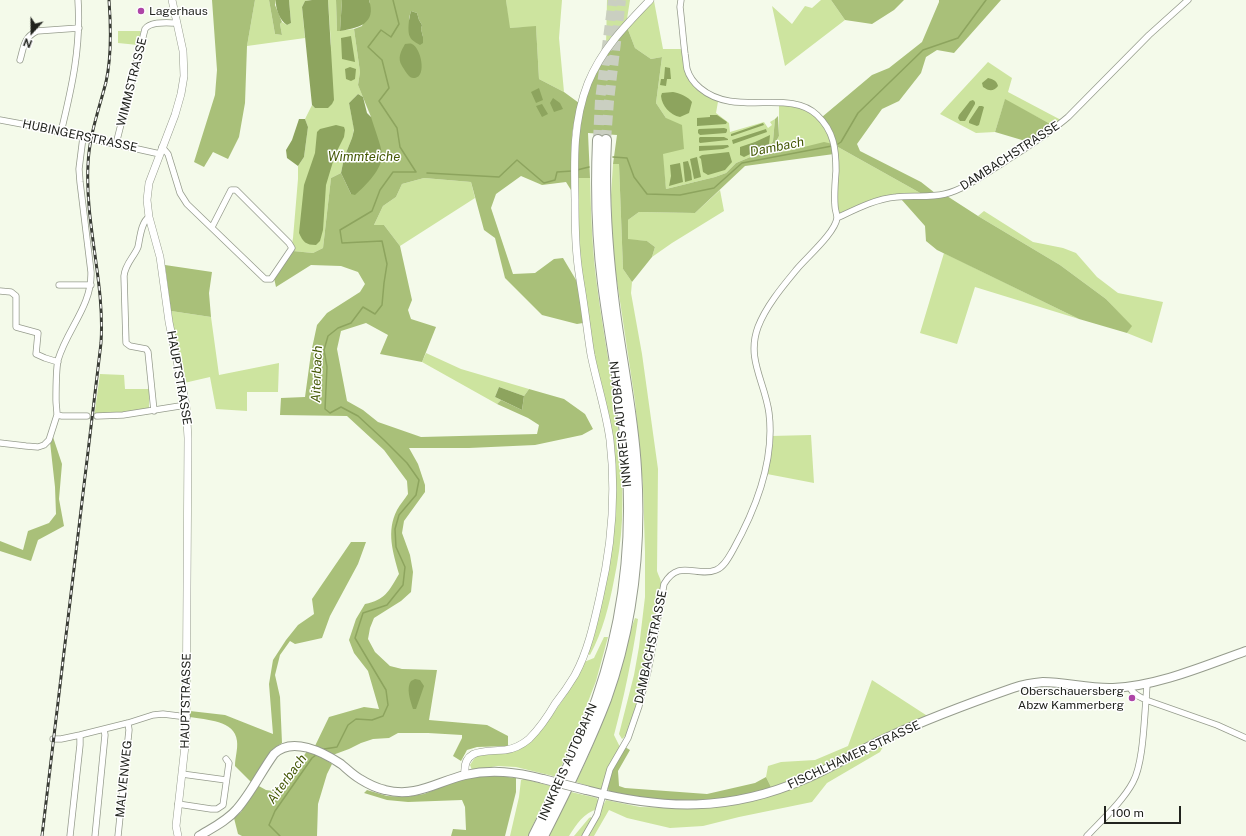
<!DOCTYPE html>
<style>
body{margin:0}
#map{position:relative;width:1246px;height:836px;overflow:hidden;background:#f4faea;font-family:"Public Sans",sans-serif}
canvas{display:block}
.north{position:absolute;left:12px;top:12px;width:40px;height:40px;-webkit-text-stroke:3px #fff;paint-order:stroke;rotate:201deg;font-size:11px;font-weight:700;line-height:16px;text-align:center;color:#21231e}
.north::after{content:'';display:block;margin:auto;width:14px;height:18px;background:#21231e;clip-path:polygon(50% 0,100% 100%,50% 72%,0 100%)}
.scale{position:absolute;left:1104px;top:806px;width:77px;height:18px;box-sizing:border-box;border:2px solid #21231e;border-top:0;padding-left:5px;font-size:12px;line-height:14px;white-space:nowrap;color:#21231e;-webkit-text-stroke:3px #fff;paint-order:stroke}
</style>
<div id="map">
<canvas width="1246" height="836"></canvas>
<div class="north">N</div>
<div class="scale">100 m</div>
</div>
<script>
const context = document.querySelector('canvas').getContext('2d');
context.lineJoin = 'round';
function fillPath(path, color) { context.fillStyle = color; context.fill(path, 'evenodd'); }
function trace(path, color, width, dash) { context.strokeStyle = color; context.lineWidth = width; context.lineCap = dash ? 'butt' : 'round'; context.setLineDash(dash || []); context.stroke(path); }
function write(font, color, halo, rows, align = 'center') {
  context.font = font + ' "Public Sans",sans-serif'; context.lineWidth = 3; context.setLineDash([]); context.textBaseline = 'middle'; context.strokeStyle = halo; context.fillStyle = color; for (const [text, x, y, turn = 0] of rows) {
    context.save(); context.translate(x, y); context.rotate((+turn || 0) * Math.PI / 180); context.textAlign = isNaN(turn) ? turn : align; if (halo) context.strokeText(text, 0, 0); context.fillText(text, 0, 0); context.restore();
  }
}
fillPath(new Path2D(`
 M255,0H269L275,34L282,35L280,24L282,22L287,25L291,23L289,0H312L305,1L302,7L305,38L247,46Z
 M328,0H336L337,31L354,29L360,72L358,85L363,97L358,94L349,103L354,129L352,138L344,158L341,173L331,178L323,248L313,253L293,251L292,244L293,238L298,179V166L304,157L308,127L305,119L312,105L315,108L331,44Z
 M506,0H562L559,38L564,92L539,79L536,27L509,28Z
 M607,0H630L627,19L606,46Z
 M821,0H831L845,20L785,66L772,6L792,24L805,6L812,8Z
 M654,1L663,49H687C688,56 687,65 690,71C695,84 707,90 719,96L716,113L729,123L730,132L764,122L768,128L772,125L770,122L775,119L773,141L767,150L736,163L726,173L715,177L666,189L662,154L666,118L656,103L662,57L651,59L635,48L627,27Z
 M118,31H141L138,45L118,43Z
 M988,62L1012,78L1008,92L1061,120L1058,128L1005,100L995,132L976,133L940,114Z
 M779,100L804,104L822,117L832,132L838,147L922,194L888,197L864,203L834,218V154L788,151L770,153L779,136Z
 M613,164H619L623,269L632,282L631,293L642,354L658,469L657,571C658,575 661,579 661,583C662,589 658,598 657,604C653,626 638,730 622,739L619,734L634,675L639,647L645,597V552L643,486L635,401L615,268L612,233L611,195Z
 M424,178L471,182L475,198L400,246L384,225H374L383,206L396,197L402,184Z
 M578,178H590C591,211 592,245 596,278C606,358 626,439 622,520C621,540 618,561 614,580C609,606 603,631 590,655L586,653L612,542L609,418L601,382L593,354L581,267L578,226Z
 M720,190L724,211L672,243L652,257L655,247L647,241L628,240V220L639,212L695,213Z
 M984,211L1033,242L1063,248L1076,253L1097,277L1118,293L1163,302L1152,343L1127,333L1131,326L1106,299L1060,265L978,216Z
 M944,253L1079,319L975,287L957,344L920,333Z
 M171,311L211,317L219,375L279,363L278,392H247V411L216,409L210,377L184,383L178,365Z
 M426,353L461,369L529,389L524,396L499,387L495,397L501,400L497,404L422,362Z
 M100,374L124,375L125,389H149V414L108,419L94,418Z
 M811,435L814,483L767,474L771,436Z
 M635,618L638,619C632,659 624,697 614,735L620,747C611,760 606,774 601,790L576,782C594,746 608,709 620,671C626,653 628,635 635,618Z
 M604,637H608L596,681L581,720L557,777L516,767L498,766L472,770L470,765L474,759L483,752H507L543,728L567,694L584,662L594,658Z
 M872,680L929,717L820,769L772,789L766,777L768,766L781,762L815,760L848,746Z
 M887,740L880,752L827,783L812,802L739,817L703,826L670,828L627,818L609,810L594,836H586L606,800L640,807L682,808L753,800L795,787L824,774Z
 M524,779L551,786L528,836H510L519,797L521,780Z
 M571,792L597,798L599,802L598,809C583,813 577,824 569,836H549Z
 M591,817L592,819L582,836H574L589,818Z`), '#cde49f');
fillPath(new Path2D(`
 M212,0H255L247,46L245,103L239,137L228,159L213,152L204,167L194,162L215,95L217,70Z
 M269,0H276L275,5L282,22L280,24L282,35L275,34Z
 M336,0H342L340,31H337Z
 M369,0H506L510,28L536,26L539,79L564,92L579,103L572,133L571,190L566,182L542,185L521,176L496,194L491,208L513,274L535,273L554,259L563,258L579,285L583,323L577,324L542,315L505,278L495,238L484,230L471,182L424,178L402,184L396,197L383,206L374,225H384L400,246L412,300L408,310L411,319L436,327L422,362L380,354L388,335L366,323L341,331L337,349L347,401L363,410L378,422L421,437L537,434L539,425L528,418L497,404L501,400L522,410L524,396L529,389L564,399L585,414L593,429L582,435L535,445L469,448H409L418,464L425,485V492L404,521L402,533L410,555L413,572L411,592L401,601L374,618L370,628L368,639L375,652L390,666L402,669L437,670L429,720L487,725L508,736V746L477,747L467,750L461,761L453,756L462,738V735L428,733H398L389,738L373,739L361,743L349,749L330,756L314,748L329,717L364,707L379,709L368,671L354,653L349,640L356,619L365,604C385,600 389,591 399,574C393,553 386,531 397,510C400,504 405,499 408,494L407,481L384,450L347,416L280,415L281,398L305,397L311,353L317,325L327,313L360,292L365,284L358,272L341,266L311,265L276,287L274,278L293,251L313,253L323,248L331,178L341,173L351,194L371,117L358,85L360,72L354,29L362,26L370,3ZM411,11L417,13L419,20L422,25L421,29L423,37L409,26V18Z
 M831,0H904L894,10L872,24L845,20Z
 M939,0H1001L954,53L937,50L926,57L921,73L899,101L882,109L857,144L860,151L921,182L935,193L922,194L838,147L832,132L822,117L872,75L889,68L922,42L939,2Z
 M627,27L635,48L651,59L662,57L656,103L666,118L682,125L684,149L663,154L666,189L715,177L726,173L736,163L767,150L773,141L775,119L778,116L779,136L770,153L788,151L824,142L833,144L834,154L745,166L695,213L639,212L628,220V239L647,241L655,247L652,257L632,282L623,269L619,164H613L617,135L588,133L590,178H578L577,147L585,98L596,72L609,50Z
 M1005,99L1054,126L1032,143L995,132Z
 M947,196L978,216L1060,265L1106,299L1132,326L1127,333L1079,319L937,250L926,241L925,226L901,199Z
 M165,265L212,272L209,293L211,317L171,311Z
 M52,434L62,464L59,499L64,526L38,540L31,561L0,551V541L23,550L28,531L49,523L56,514L55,487L50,442Z
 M351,542H366L358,564L330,616L322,638L295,644L290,641L280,655L275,675L280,697L282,743L273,749L251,782L235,766C235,758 238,749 237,741C235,720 206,720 190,717V711L225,715L273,734L269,684L273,660L286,640L298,625L314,614L312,599Z
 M625,747L630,750L618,771L619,786L625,788L707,794L755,783L766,777L772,789L739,797L700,801H664L610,792L607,788L613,767Z
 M307,751L322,757L332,764L327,774L318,804L317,836H242L238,834L234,818L241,812L257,785L266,790L280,792Z
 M492,775L516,778V792L505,836H451L453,829L466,830L465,807L462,800L408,802L387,800L364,793L367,790L387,796L405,797L424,794L463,778Z`), '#a9c079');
fillPath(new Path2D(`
 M276,0H289L291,23L287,25C280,21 275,8 276,0Z
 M312,0H328L334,100L332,104L328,108H315L312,105L302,7L305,1Z
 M342,0H369C377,24 358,28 340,31Z
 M411,11L417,13L419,20L422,25L421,29L423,37V43L420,45C417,43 412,41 410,37C407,32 409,17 411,11Z
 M351,36L355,62L342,59L341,38Z
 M405,44C407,44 410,43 412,44C421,48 427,76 415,78C413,78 411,78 409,76C407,74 404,69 402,66C397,58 401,51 405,44Z
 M350,67L356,69L355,79L351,81L346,79L345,69Z
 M665,67L670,68L671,79H667L666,86L660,85L661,79H664Z
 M988,78C993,79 997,81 998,86C993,92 989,91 983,87L982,83Z
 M539,88L543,100L536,103L531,92Z
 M673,92C679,93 689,97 692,102L689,113L680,117C670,115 662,106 661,96L662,93Z
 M358,94L363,97L367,113L371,117C374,127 381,145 382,154C383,169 365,186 355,195L351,194L341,173L344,158L352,138L354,130L349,103Z
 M553,98L560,103L563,109L554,112L550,103Z
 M973,100L975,102V104L965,121H960L958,118L959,115L970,101Z
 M542,104L548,114L542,117L536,106Z
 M979,106H982L984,107L979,125L977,126L969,123V121Z
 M710,115H717L727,122L726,124L697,126V118L710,117Z
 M299,119H305L308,127L304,157L298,166L287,158L286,150L292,140Z
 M763,123L764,125L732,136H731V134Z
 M336,125L344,127L345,130L344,137L335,155L326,185L323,230L320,241L316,245C306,245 303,242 299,233L304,185L315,153L317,132L320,129Z
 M724,128L727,129V131L726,133L700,135L698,133V130L699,129Z
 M766,129L767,132L733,144L732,140Z
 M770,135L769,145L744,157L740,155V147L755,142Z
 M700,137H724L728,139V140L700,143L699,142V138Z
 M728,145L729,147L723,149L699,151V146Z
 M729,152L732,162L725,170L708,175L703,172L701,159L699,157L702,155Z
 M697,157L701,177L694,179L690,159Z
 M688,161L691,171L692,180L685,182L683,162Z
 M680,163L683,182L669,186L671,176L670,165Z
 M499,387L524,396L522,410L495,397Z
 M415,679L420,680L424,686L416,709H413C410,700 406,688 411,681Z`), '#8da45e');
trace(new Path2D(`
 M838,144L841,142L858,113L923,50L958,38L986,0
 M613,157L627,158L634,177L647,194L680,195L714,188L742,163L832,146
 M577,170L589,167
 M427,173L499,177L517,160L544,183L555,180L557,172L572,171
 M322,750L324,749L337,747L348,725L356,719L372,720L383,716L388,705L386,690L355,638L363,613L387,605L403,585L405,567L396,547L395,529L399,515L416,495L419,480L407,463L384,440L358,416L341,407L330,413L325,409L327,367L324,350L328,336L338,328L351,323L363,307L375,314L382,305L384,283L387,264L382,241L342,243L340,230L372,211L380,190L393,172H416L400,147L397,128L379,101L389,88L382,60L368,47L381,30L391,37L399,24L393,0
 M280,836L269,825L275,811L312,758L316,755`), '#8da45e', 1.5);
trace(new Path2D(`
 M598,140L600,100L613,0
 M606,140L609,101L621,0`), '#cacfc1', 10, [10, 5]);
const minor = new Path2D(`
 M20,60C24,47 23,38 37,31L79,28
 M0,120L38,127L160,154
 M61,132C72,87 81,47 78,0
 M83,137L79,169L80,182L91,272C92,306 67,329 58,360C56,370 56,389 56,400C56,405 57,410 57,415L62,416H87
 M116,144L145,29C151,21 167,23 177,23
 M162,147L168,154L180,193L187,204L265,279H271L292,248L289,243L236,190H231L212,227
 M149,217C141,222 140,238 138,247C134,257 125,264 124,276L126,343L130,346L146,349L148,352L154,411
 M837,218C856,209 875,199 896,197C912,195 929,198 945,194C965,189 983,175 1001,164C1024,149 1047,135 1068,117L1149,35L1188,0
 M59,285H91
 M0,291L11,292L16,296V327L38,333L36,354L45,358L58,362
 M97,416L123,415L186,405
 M0,443L26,446L38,447L44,445L49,440L57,415
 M1130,687C1132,694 1140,697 1146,700L1147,684
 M53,739H61L80,735L128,723L153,715L163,714L187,717
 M182,774L226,780
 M178,804L211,809H217L223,805L229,763L226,759
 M70,836L80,745V735
 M95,836L105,735L104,729
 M118,836L129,730L128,723
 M585,836L597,815L610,769L628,738L639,706L648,671L664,584C679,558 697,578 716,570C724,567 729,557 733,550C756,509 775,461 769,413C765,382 746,359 758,327C766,306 783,286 797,269C807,257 835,233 837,218C837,214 835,210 835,206C834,195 835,183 836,171C836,149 834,131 817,115C789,88 735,118 700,88C694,83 689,76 687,69C686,64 686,59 685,54C683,38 682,23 680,7L681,0
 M1087,836C1102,820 1123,801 1133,782C1143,764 1144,722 1146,700L1217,725L1246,738`);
const tertiary = new Path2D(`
 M172,0L183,51L184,76L181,94L175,115L149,183L147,200L149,217L160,257L169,322L186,405L188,438L186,737L176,826L178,836
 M465,775C462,747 487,752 505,750C514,749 523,744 529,739C539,729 548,716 555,704C562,695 569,685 575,675C588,651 594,623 600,596C612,545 616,493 610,440C606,411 597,384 591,355C588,337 586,318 583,299C581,285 578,270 577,256C575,237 575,218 575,199C574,159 573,121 588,83C602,49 625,26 650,0`);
const secondary = new Path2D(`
 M586,790C663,810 730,812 805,779C833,767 858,751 886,738C927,719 970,703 1013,688C1022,685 1032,683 1043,682C1066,682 1089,689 1113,688C1158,686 1204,666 1246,651
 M199,836C212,828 227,821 237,809C251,793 261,772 274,754C292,736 323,752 341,764C347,769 353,775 360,779C368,784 376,788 385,790C416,798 436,782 465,775C492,769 516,772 543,779`);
const motorway = new Path2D(`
 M534,836C552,800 571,763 587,726C620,645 633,559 628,472C625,409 611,346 603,283C597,236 596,188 598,140
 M543,836C566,791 588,746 606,699C632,626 641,546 636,469C633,414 621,360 614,305C607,250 603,196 606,140`);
trace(minor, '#969c8d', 7);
trace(tertiary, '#969c8d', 8);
trace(secondary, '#969c8d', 10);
trace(motorway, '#969c8d', 12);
trace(minor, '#fff', 5.5);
trace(tertiary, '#fff', 7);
trace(secondary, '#fff', 8);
trace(motorway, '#fff', 10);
const rail = new Path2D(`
 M42,836L101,343C105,283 85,225 88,165C89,136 99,109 106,82C112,55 111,27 109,0`);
trace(rail, '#393c35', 3);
trace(rail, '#fff', 1.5, [4.5]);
const secondaryBridge = new Path2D(`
 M543,779L586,790`);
trace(secondaryBridge, '#969c8d', 10, []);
trace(secondaryBridge, '#fff', 8);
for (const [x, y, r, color] of [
 [141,11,4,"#ae45a7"],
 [1132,698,4,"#ae45a7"]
]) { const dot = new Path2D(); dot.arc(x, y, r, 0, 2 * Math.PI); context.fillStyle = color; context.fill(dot); trace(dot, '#fff', 1.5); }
write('12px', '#21231e', '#fff', [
 ["Lagerhaus",149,11],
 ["Oberschauersberg",1124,691,"right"],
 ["Abzw Kammerberg",1124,705,"right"]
], 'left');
write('12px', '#21231e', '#fff', [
 ["WIMMSTRASSE",132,82,-76],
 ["HUBINGERSTRASSE",80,136,12],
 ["DAMBACHSTRASSE",1010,156,-33],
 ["HAUPTSTRASSE",179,378,80],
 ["INNKREIS AUTOBAHN",621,424,-96],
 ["DAMBACHSTRASSE",651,647,-78],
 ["HAUPTSTRASSE",186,701,-89],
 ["FISCHLHAMER STRASSE",854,755,-25],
 ["INNKREIS AUTOBAHN",568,762,-66],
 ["MALVENWEG",124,779,-84]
]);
write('italic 13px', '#455906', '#fff', [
 ["Dambach",777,147,-11],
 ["Wimmteiche",364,157],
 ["Aiterbach",317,374,-88],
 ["Aiterbach",287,779,-54]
]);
</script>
